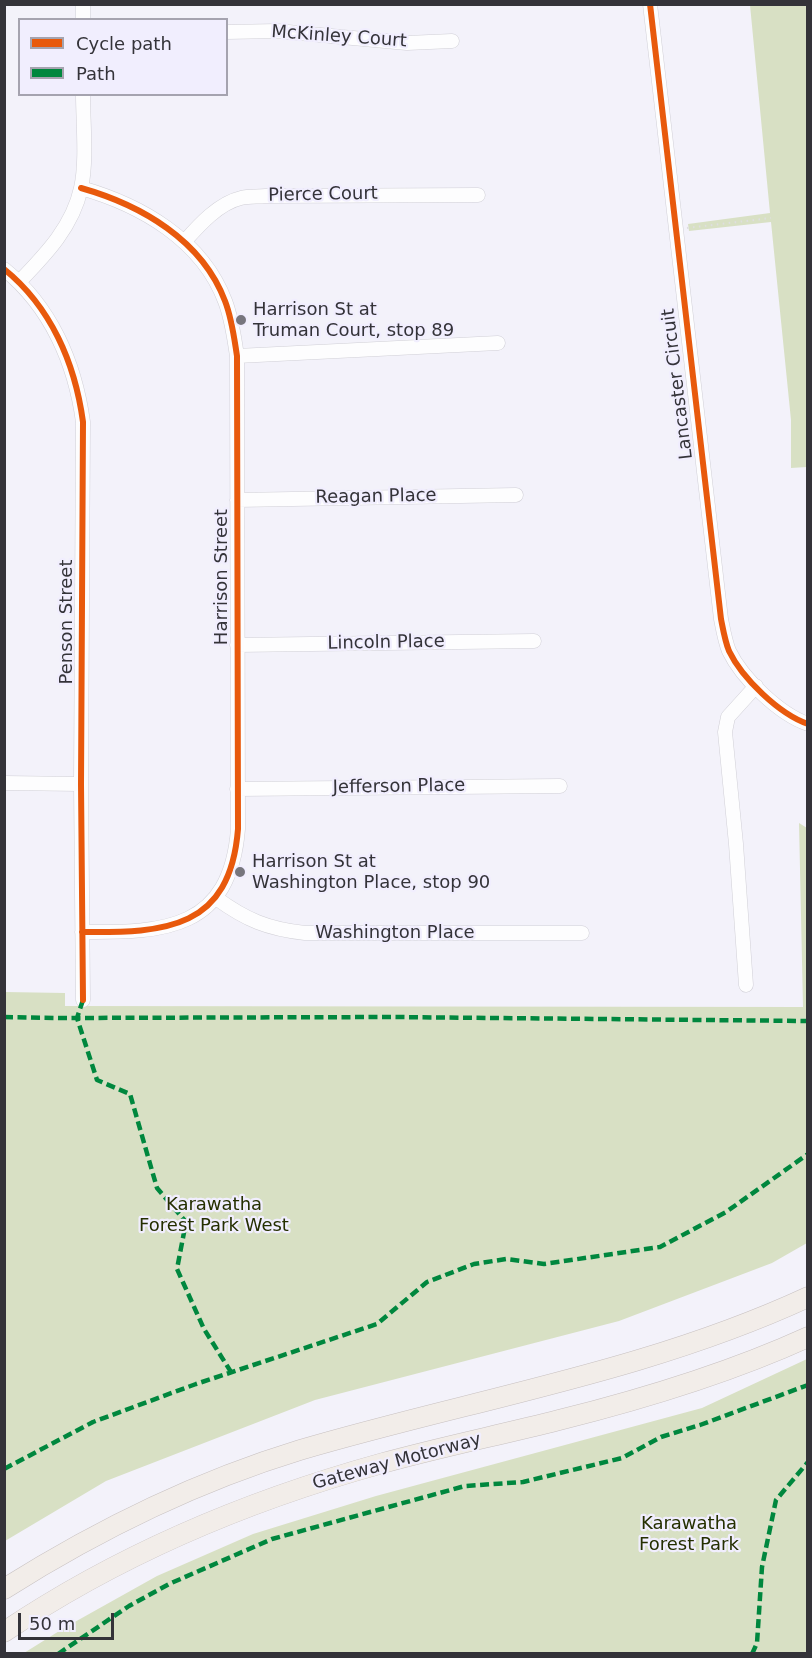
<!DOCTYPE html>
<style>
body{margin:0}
#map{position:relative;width:812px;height:1658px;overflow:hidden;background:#f3f2fa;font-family:"DejaVu Sans",sans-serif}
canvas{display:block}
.frame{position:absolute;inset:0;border:6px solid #343339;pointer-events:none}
.legend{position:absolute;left:18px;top:18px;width:210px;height:78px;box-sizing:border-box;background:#f1eefe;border:2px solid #a5a3af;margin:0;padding:8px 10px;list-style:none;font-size:18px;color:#343339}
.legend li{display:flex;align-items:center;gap:12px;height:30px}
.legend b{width:30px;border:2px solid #a5a3af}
.scale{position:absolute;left:18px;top:1613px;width:96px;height:27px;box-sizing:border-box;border:3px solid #343339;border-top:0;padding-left:8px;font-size:18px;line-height:21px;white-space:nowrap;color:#343339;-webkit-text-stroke:4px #f1eefe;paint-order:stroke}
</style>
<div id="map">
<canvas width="812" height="1658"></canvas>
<div class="frame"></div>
<ul class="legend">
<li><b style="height:8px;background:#e8590c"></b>Cycle path</li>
<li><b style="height:8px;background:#00873e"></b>Path</li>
</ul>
<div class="scale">50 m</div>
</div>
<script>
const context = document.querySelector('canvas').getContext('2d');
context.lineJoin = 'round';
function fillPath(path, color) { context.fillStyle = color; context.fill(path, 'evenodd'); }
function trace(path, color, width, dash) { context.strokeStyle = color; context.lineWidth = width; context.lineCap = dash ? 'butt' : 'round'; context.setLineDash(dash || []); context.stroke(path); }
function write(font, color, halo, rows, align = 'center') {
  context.font = font + ' "DejaVu Sans",sans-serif'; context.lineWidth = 4.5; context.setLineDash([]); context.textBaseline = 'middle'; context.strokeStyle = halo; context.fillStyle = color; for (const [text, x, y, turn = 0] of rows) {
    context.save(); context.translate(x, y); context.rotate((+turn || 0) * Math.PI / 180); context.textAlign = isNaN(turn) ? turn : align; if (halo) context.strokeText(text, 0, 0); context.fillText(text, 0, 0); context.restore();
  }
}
fillPath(new Path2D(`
 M750,5H807V467L791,468V420L771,222L689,231L688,224L770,213Z
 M799,823L807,828V1243L772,1263L619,1321L315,1400L106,1481L5,1541V992L65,993V1006L803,1007Z
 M807,1359V1653H24L64,1628L157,1576L253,1534L376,1496L702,1408Z`), '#d8e0c4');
const minor = new Path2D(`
 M83,4V20
 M650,4L721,619C723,629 725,641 729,651C742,678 779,714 808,724
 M226,32L277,31L407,43L452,41
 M81,188C141,205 202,240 225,301C232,319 234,337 237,356L238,829C230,929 166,933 82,932
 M185,241C199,225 219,203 241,198C249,196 258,197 266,196L478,195
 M4,269C51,307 75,363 83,422L81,784L83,1000
 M20,281C46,254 73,226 81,188C87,162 83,122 83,94
 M237,356L498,343
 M237,500L516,495
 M237,645L534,641
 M4,783L81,784
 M237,789L560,786
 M216,898C246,920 268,929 305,933H582
 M746,985L736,844L725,732L728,717L756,686`);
const highway = new Path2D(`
 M4,1589C96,1531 195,1482 300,1450C469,1400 646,1372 808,1297
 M4,1632C120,1554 249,1500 383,1463C441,1447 500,1435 559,1420C643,1399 729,1373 808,1337`);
trace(minor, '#d0cfd6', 15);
trace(highway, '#c7c0c0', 21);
trace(new Path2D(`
 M687,228L771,218`), '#dedee0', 2, [1.5, 4.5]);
trace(minor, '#fdfdfe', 14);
trace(highway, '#f2ede9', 20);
trace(new Path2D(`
 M83,1000L77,1018L97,1080L130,1094L157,1188L186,1222L177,1269L204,1329L231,1372
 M4,1017L60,1018L392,1017L808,1021
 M4,1469L93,1422L196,1384L377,1324L427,1282L474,1264L506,1259L544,1264L660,1247L726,1212L808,1154
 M58,1654L129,1606L169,1584L272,1539L465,1486L523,1482L622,1458L661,1437L700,1425L808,1385
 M752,1654L757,1643L762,1567L776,1500L808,1462`), '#00873e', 4.5, [9, 4.5]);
trace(new Path2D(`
 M650,4L721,619C723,629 725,641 729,651C742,678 779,714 808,724
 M81,188C141,205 202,240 225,301C232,319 234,337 237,356L238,829C230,929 166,933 82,932
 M4,269C51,307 75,363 83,422L81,784L83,1000`), '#e8590c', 6);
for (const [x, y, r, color] of [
 [241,320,6,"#77767d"],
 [240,872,6,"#77767d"]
]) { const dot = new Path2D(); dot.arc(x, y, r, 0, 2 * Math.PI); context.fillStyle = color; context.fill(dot); trace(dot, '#f1eefe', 2); }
write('18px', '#343339', '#f1eefe', [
 ["McKinley Court",339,37,4],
 ["Pierce Court",323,195,-1],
 ["Lancaster Circuit",678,384,-97],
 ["Reagan Place",376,497,-1],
 ["Harrison Street",222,577,-90],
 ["Penson Street",67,622,-90],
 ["Lincoln Place",386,643,-1],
 ["Jefferson Place",399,787,-1],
 ["Washington Place",395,933],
 ["Gateway Motorway",397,1462,-15]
]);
write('18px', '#343339', '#f1eefe', [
 ["Harrison St at",253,310],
 ["Truman Court, stop 89",253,331],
 ["Harrison St at",252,862],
 ["Washington Place, stop 90",252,883]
], 'left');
write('18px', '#252f00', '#f1eefe', [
 ["Karawatha",214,1205],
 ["Forest Park West",214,1226],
 ["Karawatha",689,1524],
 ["Forest Park",689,1545]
]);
</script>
